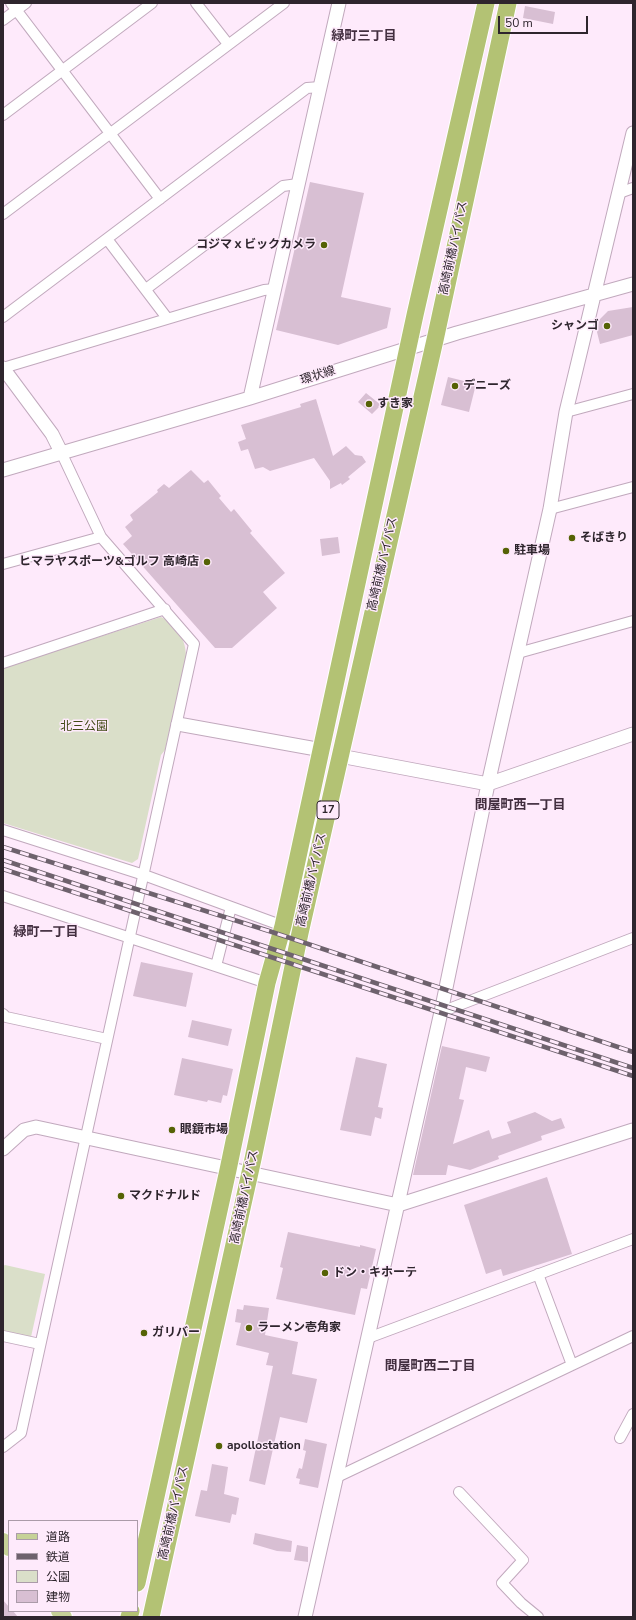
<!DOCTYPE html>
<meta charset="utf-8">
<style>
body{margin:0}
#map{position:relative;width:636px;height:1620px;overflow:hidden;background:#feeafb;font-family:"Nunito Sans","Noto Sans JP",sans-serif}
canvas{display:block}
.frame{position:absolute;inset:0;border:4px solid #2e252d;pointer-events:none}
.legend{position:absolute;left:8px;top:1520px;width:130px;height:92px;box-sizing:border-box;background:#feeafb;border:1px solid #ab9ba9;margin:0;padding:5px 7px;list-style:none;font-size:12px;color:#2e252d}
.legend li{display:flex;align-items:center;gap:8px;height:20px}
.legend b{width:20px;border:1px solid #ab9ba9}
.scale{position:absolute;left:498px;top:16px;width:90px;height:18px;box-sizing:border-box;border:2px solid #2e252d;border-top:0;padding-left:5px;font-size:12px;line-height:14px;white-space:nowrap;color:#2e252d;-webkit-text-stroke:3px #feeafb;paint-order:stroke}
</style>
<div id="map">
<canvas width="636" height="1620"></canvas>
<div class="frame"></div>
<ul class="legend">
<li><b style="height:5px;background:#c6d197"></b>道路</li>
<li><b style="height:5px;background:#6e626d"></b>鉄道</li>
<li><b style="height:11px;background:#dadfc9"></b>公園</li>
<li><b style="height:11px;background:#d8bfd3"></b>建物</li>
</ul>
<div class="scale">50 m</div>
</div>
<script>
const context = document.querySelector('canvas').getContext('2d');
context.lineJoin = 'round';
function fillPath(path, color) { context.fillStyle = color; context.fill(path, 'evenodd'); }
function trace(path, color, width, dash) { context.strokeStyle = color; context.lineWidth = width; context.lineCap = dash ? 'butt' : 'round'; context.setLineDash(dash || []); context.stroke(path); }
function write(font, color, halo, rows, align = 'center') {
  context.font = font + ' "Nunito Sans","Noto Sans JP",sans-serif'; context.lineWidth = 3; context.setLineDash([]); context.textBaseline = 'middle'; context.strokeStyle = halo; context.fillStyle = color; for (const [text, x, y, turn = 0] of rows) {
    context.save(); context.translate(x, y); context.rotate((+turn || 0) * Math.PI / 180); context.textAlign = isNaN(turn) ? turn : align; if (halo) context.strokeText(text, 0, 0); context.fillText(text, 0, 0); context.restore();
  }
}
fillPath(new Path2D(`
 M161,617C177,624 187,641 186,659L165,750L161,755L138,859L132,863L3,823V668Z
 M5,1265L45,1274L31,1337L3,1331V1266Z`), '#dadfc9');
fillPath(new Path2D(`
 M525,6L555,12L553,24L523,18Z
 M310,182L364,193L341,297L391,308L387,328L338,345L276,330Z
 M633,307V335L600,344L597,332L599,320L608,311Z
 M448,377L476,384L469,412L441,405Z
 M366,393L381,405L372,414L358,402Z
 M316,399L333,456L346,446L355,455L362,456L366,462L348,477L350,479L342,485L341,483L330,489V481L314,458L270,471L263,467L255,469L248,449L241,451L238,442L246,439L241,425L301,407L300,404Z
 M191,470L204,483L208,480L221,496L219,498L231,512L234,509L252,531L250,533L285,573L263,592L277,608L232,648H215L123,544L132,536L125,527L133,520L130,515L158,492L157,490L164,484L169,488Z
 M338,537L340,553L322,556L320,539Z
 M141,962L193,973L186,1007L133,996Z
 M192,1020L232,1029L228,1046L188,1037Z
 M442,1046L490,1057L486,1072L466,1067L459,1099L464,1100L453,1144L489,1130L492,1139L511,1133L507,1122L535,1112L552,1121L561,1118L565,1128L541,1136L542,1140L498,1156L499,1159L470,1170L448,1165L446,1175H413Z
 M356,1057L387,1064L378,1107L383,1108L381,1119L375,1117L371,1136L340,1130Z
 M182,1058L233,1069L227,1096L223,1095L221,1103L208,1100L207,1102L174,1095Z
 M547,1177L572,1254L503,1276L501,1269L486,1274L464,1205Z
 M288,1232L360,1247V1245L376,1249L367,1289L361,1288L355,1315L276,1299L283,1268L280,1267Z
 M244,1305L269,1308L265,1335L298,1342L292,1374L317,1379L307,1423L280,1417L265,1485L249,1481L273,1366L266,1365L269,1353L236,1345L241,1323L235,1322L237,1309L243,1310Z
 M305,1439L327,1444L318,1488L299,1484L300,1479L296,1478L299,1468L302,1469L306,1451L303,1450Z
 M212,1464L228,1467L224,1494L239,1498L236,1515L232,1514L230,1523L195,1516L201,1490L207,1491Z
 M255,1533L292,1541L291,1552L277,1551L253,1544Z
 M297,1545L308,1547V1562L294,1560Z
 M3,1600L9,1607V1611H13L18,1617H3Z`), '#d8bfd3');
const minor = new Path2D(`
 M11,3L160,199
 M196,3L228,44
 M3,20L26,3
 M3,115L152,3
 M619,193L633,188
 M3,214L284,3
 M107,239L167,318
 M146,289L283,186L298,184
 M3,317L307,88L320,87
 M3,368L264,290L275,289
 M566,412L633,394
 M550,509L633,487
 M3,564L101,537
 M518,653L633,621
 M3,663L165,609
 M3,830L144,875L283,926
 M3,896L267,983
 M216,966L231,907
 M441,1012L633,938
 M3,1014L6,1017L107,1039
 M538,1274L572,1365
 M3,1336L40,1344
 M368,1338L633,1239
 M620,1438L633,1414
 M3,1447L21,1433L194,644L101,537L61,452
 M337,1477L633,1336
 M459,1492L523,1560L502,1583L521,1603L538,1617`);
const tertiary = new Path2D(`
 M3,368L52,434L61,452
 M250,398L339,3
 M3,470L250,398L457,333L633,284
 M178,724L322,750
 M340,756L488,784L633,734
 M3,1149L24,1130L36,1127L398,1205L633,1130
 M305,1617L441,1012L488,784L550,509L566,412L633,133`);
const primary = new Path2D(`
 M3,1541L9,1548
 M59,1611L64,1617`);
const trunk = new Path2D(`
 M137,1583L228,1170L267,983L283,926L415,315L486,3
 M129,1617L131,1611
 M151,1617L253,1159L300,933L435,340L508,3`);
trace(minor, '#c1a9bd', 12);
trace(tertiary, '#c1a9bd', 15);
trace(primary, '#fff', 18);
trace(trunk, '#fff', 19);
trace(minor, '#fff', 10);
trace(tertiary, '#fff', 13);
trace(primary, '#c6d197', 16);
trace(trunk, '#b3c274', 17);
const rail = new Path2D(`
 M3,847L269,931L633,1052
 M3,860L633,1068
 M3,869L633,1076`);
trace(rail, '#6e626d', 4.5);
trace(rail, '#feeafb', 3, [9]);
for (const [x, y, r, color] of [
 [324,245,4,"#556205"],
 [607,326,4,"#556205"],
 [455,386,4,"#556205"],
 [369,404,4,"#556205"],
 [572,538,4,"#556205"],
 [506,551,4,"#556205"],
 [207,562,4,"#556205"],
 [172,1130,4,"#556205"],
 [121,1196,4,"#556205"],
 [325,1273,4,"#556205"],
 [249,1328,4,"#556205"],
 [144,1333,4,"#556205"],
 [219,1446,4,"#556205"]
]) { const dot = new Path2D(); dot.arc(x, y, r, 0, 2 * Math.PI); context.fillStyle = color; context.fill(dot); trace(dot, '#feeafb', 1.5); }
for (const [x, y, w] of [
 [328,810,22]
]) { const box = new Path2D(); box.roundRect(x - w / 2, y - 9, w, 18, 3); context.fillStyle = '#feeafb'; context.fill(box); trace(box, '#2e252d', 1); }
write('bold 11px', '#2e252d', null, [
 ["17",328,810]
]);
write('bold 12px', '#2e252d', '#feeafb', [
 ["コジマｘビックカメラ",316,245,"right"],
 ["シャンゴ",599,326,"right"],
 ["デニーズ",463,386],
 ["すき家",377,404],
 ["そばきり",580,538],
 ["駐車場",514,551],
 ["ヒマラヤスポーツ&ゴルフ 高崎店",199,562,"right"],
 ["眼鏡市場",180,1130],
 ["マクドナルド",129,1196],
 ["ドン・キホーテ",333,1273],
 ["ラーメン壱角家",257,1328],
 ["ガリバー",152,1333],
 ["apollostation",227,1446]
], 'left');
write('12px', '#2e252d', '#feeafb', [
 ["高崎前橋バイパス",454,248,-78],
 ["環状線",318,376,-18],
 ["高崎前橋バイパス",383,564,-77],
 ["高崎前橋バイパス",312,880,-77],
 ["高崎前橋バイパス",245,1197,-78],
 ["高崎前橋バイパス",174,1513,-77]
]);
write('12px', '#424b16', '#feeafb', [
 ["北三公園",84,727]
]);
write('bold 13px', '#422e3f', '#feeafb', [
 ["緑町三丁目",364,37],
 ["問屋町西一丁目",520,806],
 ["緑町一丁目",46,933],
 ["問屋町西二丁目",430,1367]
]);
</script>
